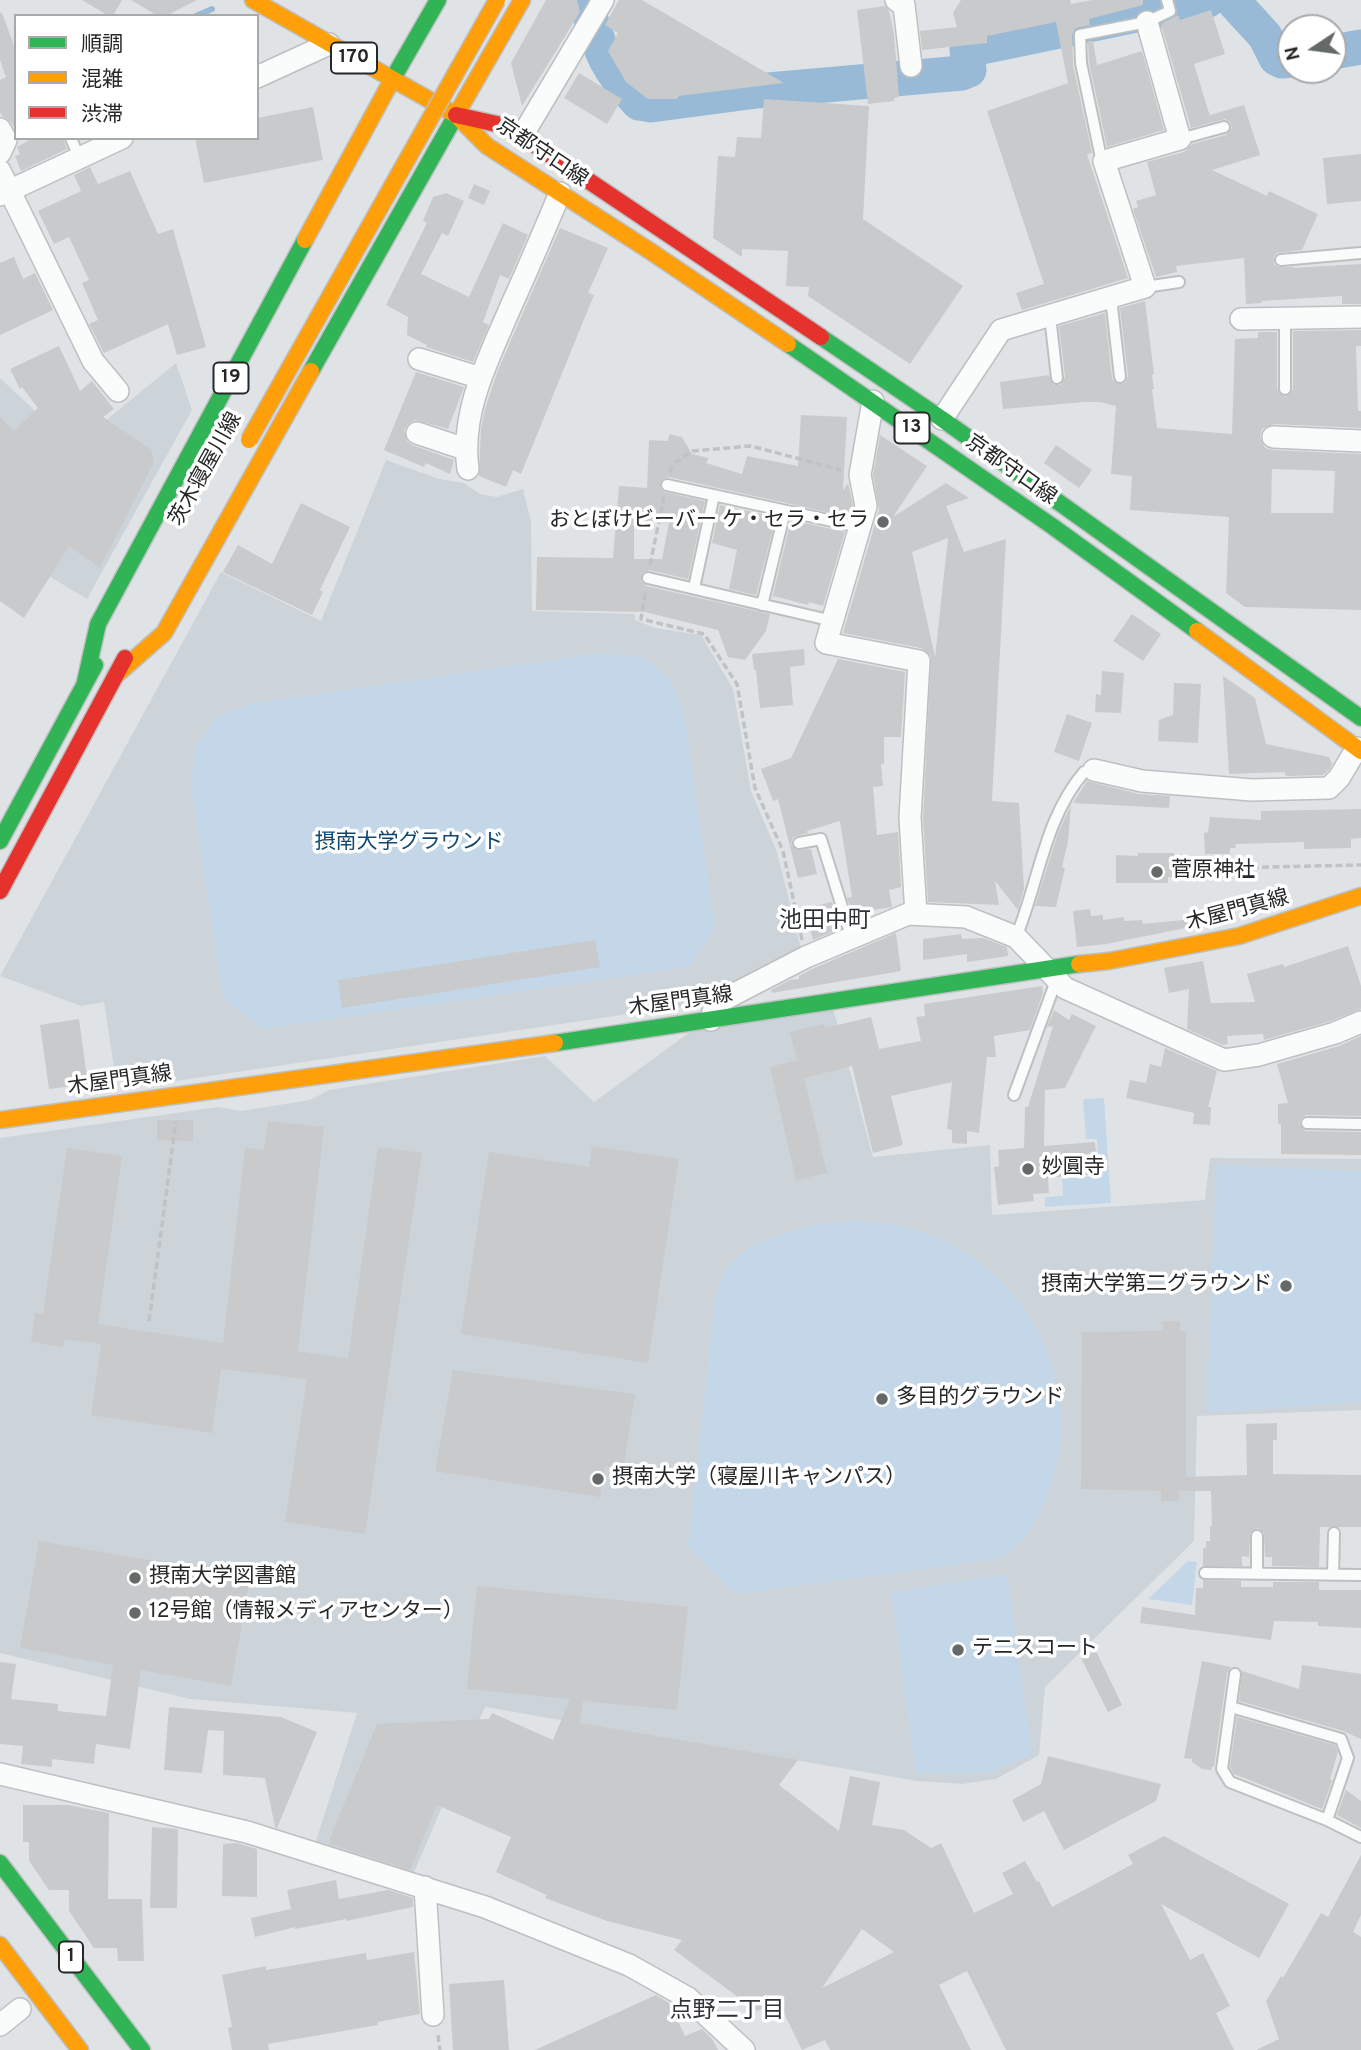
<!DOCTYPE html>
<meta charset="utf-8">
<style>
body{margin:0}
#map{position:relative;width:1361px;height:2050px;overflow:hidden;background:#e0e3e6;font-family:Overpass,"Noto Sans JP",sans-serif}
canvas{display:block}
.legend{position:absolute;left:14px;top:14px;width:245px;height:126px;box-sizing:border-box;background:#fff;border:2px solid #a8a9a9;margin:0;padding:9px 12px;list-style:none;font-size:21px;color:#252728}
.legend li{display:flex;align-items:center;gap:14px;height:35px}
.legend b{width:35px;border:2px solid #a8a9a9}
.north{position:absolute;left:1277px;top:14px;width:70px;height:70px;box-sizing:border-box;background:#fff;border:2px solid #a8a9a9;border-radius:50%;rotate:257deg;font-size:19px;font-weight:700;line-height:28px;text-align:center;color:#252728}
.north::after{content:'';display:block;margin:auto;width:24px;height:32px;background:#66696a;clip-path:polygon(50% 0,100% 100%,50% 72%,0 100%)}
</style>
<div id="map">
<canvas width="1361" height="2050"></canvas>
<ul class="legend">
<li><b style="height:9px;background:#30b455"></b>順調</li>
<li><b style="height:9px;background:#ff9f0a"></b>混雑</li>
<li><b style="height:9px;background:#e5322d"></b>渋滞</li>
</ul>
<div class="north">N</div>
</div>
<script>
const context = document.querySelector('canvas').getContext('2d');
context.lineJoin = 'round';
function fillPath(path, color) { context.fillStyle = color; context.fill(path, 'evenodd'); }
function trace(path, color, width, dash) { context.strokeStyle = color; context.lineWidth = width; context.lineCap = dash ? 'butt' : 'round'; context.setLineDash(dash || []); context.stroke(path); }
function write(font, color, halo, rows, align = 'center') {
  context.font = font + ' Overpass,"Noto Sans JP",sans-serif'; context.lineWidth = 7; context.setLineDash([]); context.textBaseline = 'middle'; context.strokeStyle = halo; context.fillStyle = color; for (const [text, x, y, turn = 0] of rows) {
    context.save(); context.translate(x, y); context.rotate((+turn || 0) * Math.PI / 180); context.textAlign = isNaN(turn) ? turn : align; if (halo) context.strokeText(text, 0, 0); context.fillText(text, 0, 0); context.restore();
  }
}
fillPath(new Path2D(`
 M176,363L192,410L87,599L0,547V378L47,422L99,426Z
 M386,460L439,479L464,483L480,494L497,497L523,489L531,522L532,611L635,614V620L655,628L701,635L733,689L751,791L777,852L801,949L744,976L735,987L719,996L689,1005L169,1082L146,1077L116,1081L104,1002L81,1006L0,976L221,572L321,621Z
 M833,1008L873,1157L990,1145L992,1215L1205,1200L1210,1158L1361,1159V1410L1197,1416L1194,1541L1045,1687L1039,1755L996,1779L962,1784L917,1781L485,1707L412,1877L314,1847L357,1713L190,1699L0,1653V1138L218,1107L241,1111L310,1100L329,1090L545,1056L594,1102L690,1032Z`), '#ccd4da');
fillPath(new Path2D(`
 M599,653L642,657L670,679L684,715L715,928L689,967L262,1029L223,998L191,786L195,747L216,718L248,704Z
 M1104,1098L1111,1203L1045,1207V1197L1063,1196L1062,1178L1099,1176L1097,1139H1086L1083,1099Z
 M1216,1165L1361,1171V1401L1239,1411H1207Z
 M859,1220C889,1223 919,1228 946,1242C1017,1276 1064,1353 1062,1431C1062,1443 1058,1456 1055,1468C1048,1504 1031,1540 998,1559L736,1594L688,1546L715,1301C719,1287 722,1273 732,1262C760,1233 821,1222 859,1220Z
 M1188,1561L1197,1562L1192,1605L1148,1599Z
 M1007,1574L1032,1754L988,1773H916L891,1592Z`), '#c4d7e9');
trace(new Path2D(`
 M196,16L212,9`), '#98bad7', 6);
trace(new Path2D(`
 M585,0C600,48 603,66 639,103L651,105L757,91L962,73L969,70L967,50L1208,0
 M1232,0L1265,36L1276,58L1282,61L1291,60
 M1333,52L1361,47`), '#98bad7', 35);
fillPath(new Path2D(`
 M82,0H122L113,16H109Z
 M131,0H197L166,16H158Z
 M546,0H577L580,12L522,106L511,63Z
 M619,0H642L784,83L679,96L677,99H648L626,82L608,51L618,33L605,25Z
 M961,0H1070L1071,4L1092,0H1143V5L1089,19L1090,25L1076,28L1072,35L1073,65L1092,153L1087,154L1128,278L1022,310L1016,293L1044,284L987,111L1068,83L1056,22L987,36V43L922,50L920,31L957,27L953,13Z
 M885,6L889,11L894,34L899,97L894,98V101L868,104L857,10Z
 M1211,10L1225,54L1194,64L1208,110L1210,115L1244,105L1260,155L1212,170L1267,196L1269,191L1318,214L1302,250L1277,253L1274,257V264L1278,267H1294L1293,268L1361,264V304H1342V296L1261,301L1262,303L1246,304L1244,258L1176,266L1177,272L1156,277L1133,209L1138,207L1136,201L1156,195L1147,162L1184,152L1192,144L1226,135L1232,128L1230,122L1225,119L1191,128L1161,24L1178,15L1180,20Z
 M0,13H2L16,51V130L11,122L2,116L0,112V80L6,77L0,60Z
 M1088,41H1093L1097,65L1142,51L1164,130L1107,147L1089,62Z
 M579,73L622,99L607,124L564,98Z
 M764,99L869,106L863,219L963,286L910,364L808,296L809,287L786,286L788,251L742,249V257L713,238L718,156L735,157L737,137L761,138Z
 M313,107L323,160L204,183L195,138H257V118Z
 M33,138H63L67,149L21,171L15,156L20,154L17,147Z
 M1361,154V201L1327,204L1323,158Z
 M90,167L98,184L130,171L158,234L173,229L206,347L177,355L168,324L104,353L89,324L98,320L82,283L89,280L69,237L54,244L38,211L81,191L74,175Z
 M474,184L490,191L484,205L468,198Z
 M446,193L464,201L448,236L442,233L421,274L469,297L503,223L528,235L509,279L500,275L483,322L489,325L473,362L426,347L427,345L407,335L408,317L386,305L427,223L423,221L433,197Z
 M560,228L608,248L588,293L594,295L521,474L513,470L506,487L479,476L481,428L485,409L498,370Z
 M14,257L23,279L35,273L53,310L0,335V263Z
 M1145,301L1154,374L1152,375L1154,389H1152L1157,428L1232,434L1235,339L1258,338V332H1277V389L1281,395L1286,397L1291,393L1293,389V331L1361,330V346H1356L1358,411H1361V428L1274,424L1262,429L1260,437L1265,448L1272,450L1361,454V610L1245,607L1226,593L1229,517L1130,510L1132,476L1111,474L1116,406L1100,402H1085L1003,409L1000,382L1049,375L1053,385H1061L1065,377L1059,326L1105,313L1112,379L1118,384L1125,383L1128,376L1120,308ZM1272,469L1335,471L1333,513H1271Z
 M59,346L80,391L92,381L114,409L103,417L151,450L154,462L100,568L69,546L24,618L0,601V417L14,431L38,408L22,387L20,389L10,369Z
 M416,372L464,387L448,429L415,420L408,424L404,430L407,441L412,445L454,460L450,474L426,463L424,467L384,450Z
 M801,415L847,417L843,491L848,483L853,505L849,517L669,477L664,478L660,483V488L665,492L705,501L688,579L649,570L642,573L641,581L646,586L770,614L766,631L745,660L728,657L718,630L645,612L536,610L537,557L613,558L619,486L647,488L649,440L668,441L669,434L682,437L692,454L709,458L706,463L742,474L747,456L798,466ZM634,521L669,523L662,559H634Z
 M880,435L927,466L893,517L946,483L969,498L946,506L964,552L1006,539L992,801L1019,803L1024,889L1018,910L995,881L999,905L928,902L923,818L931,656L921,648L843,633L879,510L873,475ZM948,538L935,657L912,552Z
 M1056,445L1092,470L1079,488L1044,463Z
 M301,503L350,527L320,590L323,592L312,615L223,572L238,545L272,564Z
 M720,505L776,517L756,595L729,589L737,550L712,543Z
 M791,520L845,532L823,606L809,602L808,605L774,596L772,599Z
 M1132,614L1161,634L1143,661L1113,641Z
 M804,649L805,665L790,667L793,705L760,708L756,670H754L752,654Z
 M838,659L905,672L901,737H884V764H881L883,786L873,787L877,835L898,832L901,887L889,890L892,907L867,911L872,915L867,917L854,918L847,898L852,897L840,821L807,831L808,833L793,837L791,844L796,850L811,849L817,874L798,878L778,799L773,801L761,769L791,758Z
 M1102,671L1124,673L1121,713L1095,712L1096,694L1101,695Z
 M1223,676L1255,698L1266,744L1329,757L1332,764L1329,770L1323,775L1288,776L1285,775V772L1229,774Z
 M1174,683L1201,684L1198,743L1158,741L1159,720L1173,715Z
 M1067,714L1092,723L1079,761L1054,752Z
 M1087,781L1139,794L1170,796L1169,808L1073,803Z
 M1071,805L1068,842L1062,867L1065,868L1056,907L1035,906L1058,833Z
 M1361,809V838L1351,839V848L1304,849V842L1235,844L1236,848H1230V854H1205L1204,833L1208,832L1210,817L1261,820V811Z
 M1138,853H1174V877H1168V883H1116V855L1138,856Z
 M832,902L838,920L832,921L835,931L813,940L805,908Z
 M1090,909L1091,916L1103,915V920L1124,917V921L1142,920L1143,924L1194,919L1196,926L1106,944L1077,947L1073,911Z
 M896,933L901,971L772,993L771,990L790,980L799,979V976L812,969Z
 M961,934L962,939L983,938L1007,947L1008,956L967,962V954L923,960V939Z
 M595,940L600,967L342,1008L338,980Z
 M1348,946L1361,986V1009L1331,1021L1264,1040L1263,1034L1227,1036L1228,1044L1223,1045L1187,1029L1189,989L1169,993L1164,968L1203,961L1211,1003L1255,1002L1247,974L1283,964L1284,967Z
 M1042,986L1043,993L1030,1030L994,1036L996,1057H987L979,1133L967,1131V1144L952,1143V1130L947,1129L952,1082L891,1096L903,1145L873,1153L852,1066L804,1078L827,1173L796,1180L770,1067L797,1060L790,1032L824,1024L825,1028L871,1017L879,1049L921,1041L916,1017L925,1016L924,1004Z
 M1054,1010L1069,1020L1072,1014L1096,1026L1065,1088L1045,1090L1044,1146L1095,1142L1098,1174L1048,1178L1049,1193L1033,1194L1034,1201L998,1205L994,1167L999,1166L998,1150L1024,1148L1025,1107H1028L1053,1026L1047,1027Z
 M79,1019L88,1084L49,1089L40,1025Z
 M1361,1036V1116L1306,1115L1301,1118L1299,1124L1306,1131L1361,1132V1155L1281,1154V1124H1278V1104L1288,1103L1277,1064L1339,1046Z
 M1165,1048L1217,1071L1208,1107H1211L1210,1125L1193,1124L1194,1113L1126,1098L1130,1080L1146,1083L1150,1064L1161,1067Z
 M157,1120H193V1141L157,1140Z
 M268,1121L324,1127L298,1351L348,1359L378,1147L422,1153L365,1534L285,1522L307,1379L221,1369L212,1433L91,1415L101,1344L64,1339L63,1347L31,1342L35,1313L43,1314L67,1148L122,1156L98,1324L223,1343L245,1148L264,1150Z
 M592,1146L679,1159L648,1363L461,1334L489,1152L589,1167Z
 M1163,1321H1180V1331H1186V1477L1247,1475L1246,1424L1277,1423V1440H1273V1474L1361,1475V1527H1320L1319,1567L1272,1566V1557H1265L1264,1533L1258,1528L1250,1533L1249,1557L1242,1556V1566H1203V1548H1206V1541H1210V1526H1212L1211,1491H1179V1501H1161V1491L1081,1489L1082,1332L1163,1331Z
 M453,1370L635,1394L623,1471L605,1467L600,1497L435,1471Z
 M39,1541L250,1578L231,1686L141,1670L130,1749L96,1744L94,1764L52,1759V1767L21,1764L23,1746L0,1744V1662L16,1664L11,1699L58,1704V1711L106,1716L113,1665L20,1648Z
 M1203,1580L1241,1581V1587H1273V1582H1319V1590H1361V1628L1318,1626V1622L1274,1621L1271,1640L1140,1623L1142,1607L1195,1615L1196,1588H1203Z
 M477,1586L688,1607L677,1710L583,1701L580,1723L798,1760L779,1785L839,1831L850,1776L880,1782L872,1825L904,1830L931,1848L941,1843L974,1913L1013,1894L1002,1873L1025,1861L1037,1882L1039,1881L1052,1907L1133,1864L1128,1855L1164,1836L1289,1904L1259,1958L1161,1904L1190,1960L1203,1953L1230,2006L1216,2013L1234,2050H1006L967,1971L939,1985L971,2050H830L825,2040L802,2050L778,2001L757,2011L674,1950L682,1940L607,1921L545,1898L547,1895L496,1872L511,1837L437,1805L410,1870L330,1844V1838L377,1724L489,1719L492,1713L553,1740L570,1699L467,1689ZM862,1929L894,1952L822,1988Z
 M1096,1651L1122,1705L1108,1712L1081,1658Z
 M1202,1661L1231,1667L1227,1673L1214,1767H1212L1211,1770L1202,1769L1192,1762V1759L1184,1758Z
 M1302,1665L1361,1674V1739L1343,1731L1239,1701L1242,1671L1299,1689Z
 M169,1707L281,1717L317,1732L277,1828L275,1827L265,1778L223,1775L224,1731L208,1730L202,1773L164,1770Z
 M1237,1717L1335,1745L1338,1752L1330,1779L1332,1781L1322,1809L1234,1774L1230,1767Z
 M1048,1756L1161,1784L1156,1801L1064,1850L1044,1811L1023,1822L1012,1800L1041,1784Z
 M1346,1790L1361,1801V1828L1337,1815Z
 M23,1805H68L109,1813L108,1899H142L144,1961H118L117,1948H94L69,1911V1890H49L29,1861V1842H23Z
 M152,1827L178,1829L177,1908H150Z
 M237,1843L257,1849V1897L222,1896L223,1844Z
 M1361,1855V1915L1353,1932L1361,1937V2050H1256L1279,2039L1266,2001L1281,1976L1283,1978L1321,1913L1328,1917Z
 M336,1880L339,1899L388,1890L413,1898V1907L346,1921V1919L295,1929V1927L255,1937L251,1918L291,1909L287,1890Z
 M414,1952L420,2014L378,2022V2025L268,2044L269,2050H232L228,2028L232,2027L222,1975L266,1966V1970L366,1953L367,1960Z
 M504,1980L509,2050H453L449,1984Z
 M656,1995L669,2003L685,2036L702,2029L713,2040L718,2050H535Z`), '#c8cacc');
const lane = new Path2D(`
 M71,138L79,158
 M1180,139L1224,127
 M1104,161L1100,153L1081,63L1080,35L1147,22L1170,11L1167,0
 M1281,260L1361,253
 M1145,287L1179,282
 M1111,298L1120,377
 M1050,316L1057,378
 M1285,389V318
 M667,485L860,527
 M648,578L833,621
 M694,588L714,495
 M762,605L785,511
 M799,843L821,839L851,936
 M1016,937C1039,882 1044,819 1084,772L1094,770
 M1014,1095L1056,981
 M1307,1123L1361,1124
 M1205,1573L1361,1575
 M1257,1574V1536
 M1333,1575L1334,1533
 M1235,1674L1222,1769L1230,1782L1327,1820L1361,1837
 M1231,1707L1341,1739L1348,1758L1327,1820`);
const street = new Path2D(`
 M896,0L904,5L911,66
 M257,77L329,44
 M0,129L6,140L0,153
 M522,136L603,0
 M0,171L93,361L118,391
 M0,195L122,138
 M1241,319L1361,317
 M419,359L481,378
 M873,401L860,475L866,506L826,643L919,661L910,818L916,914
 M942,419L1001,330L1145,287L1104,161L1180,139L1147,22
 M417,433L465,449
 M1273,437L1361,441
 M468,469C460,411 489,358 511,306C528,269 544,231 560,193
 M1094,770L1142,781L1252,790L1329,788L1339,778L1357,748
 M711,1020L715,1004L806,957L908,914L966,917L1016,937L1065,988L1224,1060L1259,1055L1335,1033L1361,1022
 M0,1774L247,1832L485,1907L629,1965L688,1998L744,2050
 M425,1887L433,2015
 M0,2025L20,2009`);
const fast = new Path2D(`
 M392,80L438,0
 M821,337L942,419L1361,718
 M788,344L1052,526L1197,631
 M311,371L456,115
 M85,682L98,624L305,240
 M0,841L95,665
 M555,1043L1079,964
 M0,1863L142,2050`);
const slow = new Path2D(`
 M253,0L456,115L522,0
 M456,115L487,146L650,251L788,344
 M305,240L392,80
 M1197,631L1361,751
 M115,676L164,633L311,371
 M1079,964L1109,961L1239,936L1361,896
 M0,1120L555,1043
 M0,1945L80,2050`);
const jam = new Path2D(`
 M456,115L501,125L522,136L821,337
 M0,891L125,658`);
trace(lane, '#bdc0c1', 14);
trace(street, '#bdc0c1', 24);
trace(fast, '#bdc0c1', 19);
trace(slow, '#bdc0c1', 19);
trace(jam, '#bdc0c1', 19);
trace(new Path2D(`
 M670,472L673,464L692,451L751,446L841,470
 M650,565L664,497
 M645,593L641,619L704,634L737,684L755,788L783,851L802,940
 M1178,869L1361,865
 M149,1321L176,1121
 M438,2035L440,2050`), '#c0c2c3', 3.5, [7, 3.5]);
trace(lane, '#fafbfb', 10);
trace(street, '#fafbfb', 21);
trace(fast, '#30b455', 16);
trace(slow, '#ff9f0a', 16);
trace(jam, '#e5322d', 16);
const slowBridge = new Path2D(`
 M249,440L497,0`);
trace(slowBridge, '#bdc0c1', 19, []);
trace(slowBridge, '#ff9f0a', 16);
for (const [x, y, r, color] of [
 [883,522,7,"#66696a"],
 [1157,872,7,"#66696a"],
 [1028,1169,7,"#66696a"],
 [1286,1286,7,"#66696a"],
 [882,1399,7,"#66696a"],
 [598,1479,7,"#66696a"],
 [135,1578,7,"#66696a"],
 [135,1613,7,"#66696a"],
 [958,1650,7,"#66696a"]
]) { const dot = new Path2D(); dot.arc(x, y, r, 0, 2 * Math.PI); context.fillStyle = color; context.fill(dot); trace(dot, '#fff', 2.5); }
for (const [x, y, w] of [
 [354,58,46],
 [231,378,35],
 [912,428,35],
 [71,1957,24]
]) { const box = new Path2D(); box.roundRect(x - w / 2, y - 15.5, w, 31, 5); context.fillStyle = '#fff'; context.fill(box); trace(box, '#252728', 2); }
write('bold 19px', '#252728', null, [
 ["170",354,58],
 ["19",231,378],
 ["13",912,428],
 ["1",71,1957]
]);
write('21px', '#252728', '#fff', [
 ["京都守口線",541,154,34],
 ["茨木寝屋川線",207,470,-61],
 ["京都守口線",1010,471,35],
 ["木屋門真線",1238,912,-15],
 ["木屋門真線",681,1003,-8],
 ["木屋門真線",120,1082,-8]
]);
write('21px', '#252728', '#fff', [
 ["おとぼけビーバー ケ・セラ・セラ",869,522,"right"],
 ["菅原神社",1171,872],
 ["妙圓寺",1042,1169],
 ["摂南大学第二グラウンド",1272,1286,"right"],
 ["多目的グラウンド",896,1399],
 ["摂南大学（寝屋川キャンパス）",612,1479],
 ["摂南大学図書館",149,1578],
 ["12号館（情報メディアセンター）",149,1613],
 ["テニスコート",972,1650]
], 'left');
write('21px', '#124870', '#fff', [
 ["摂南大学グラウンド",409,844]
]);
write('23px', '#2f3337', '#fff', [
 ["池田中町",825,922],
 ["点野二丁目",727,2012]
]);
</script>
